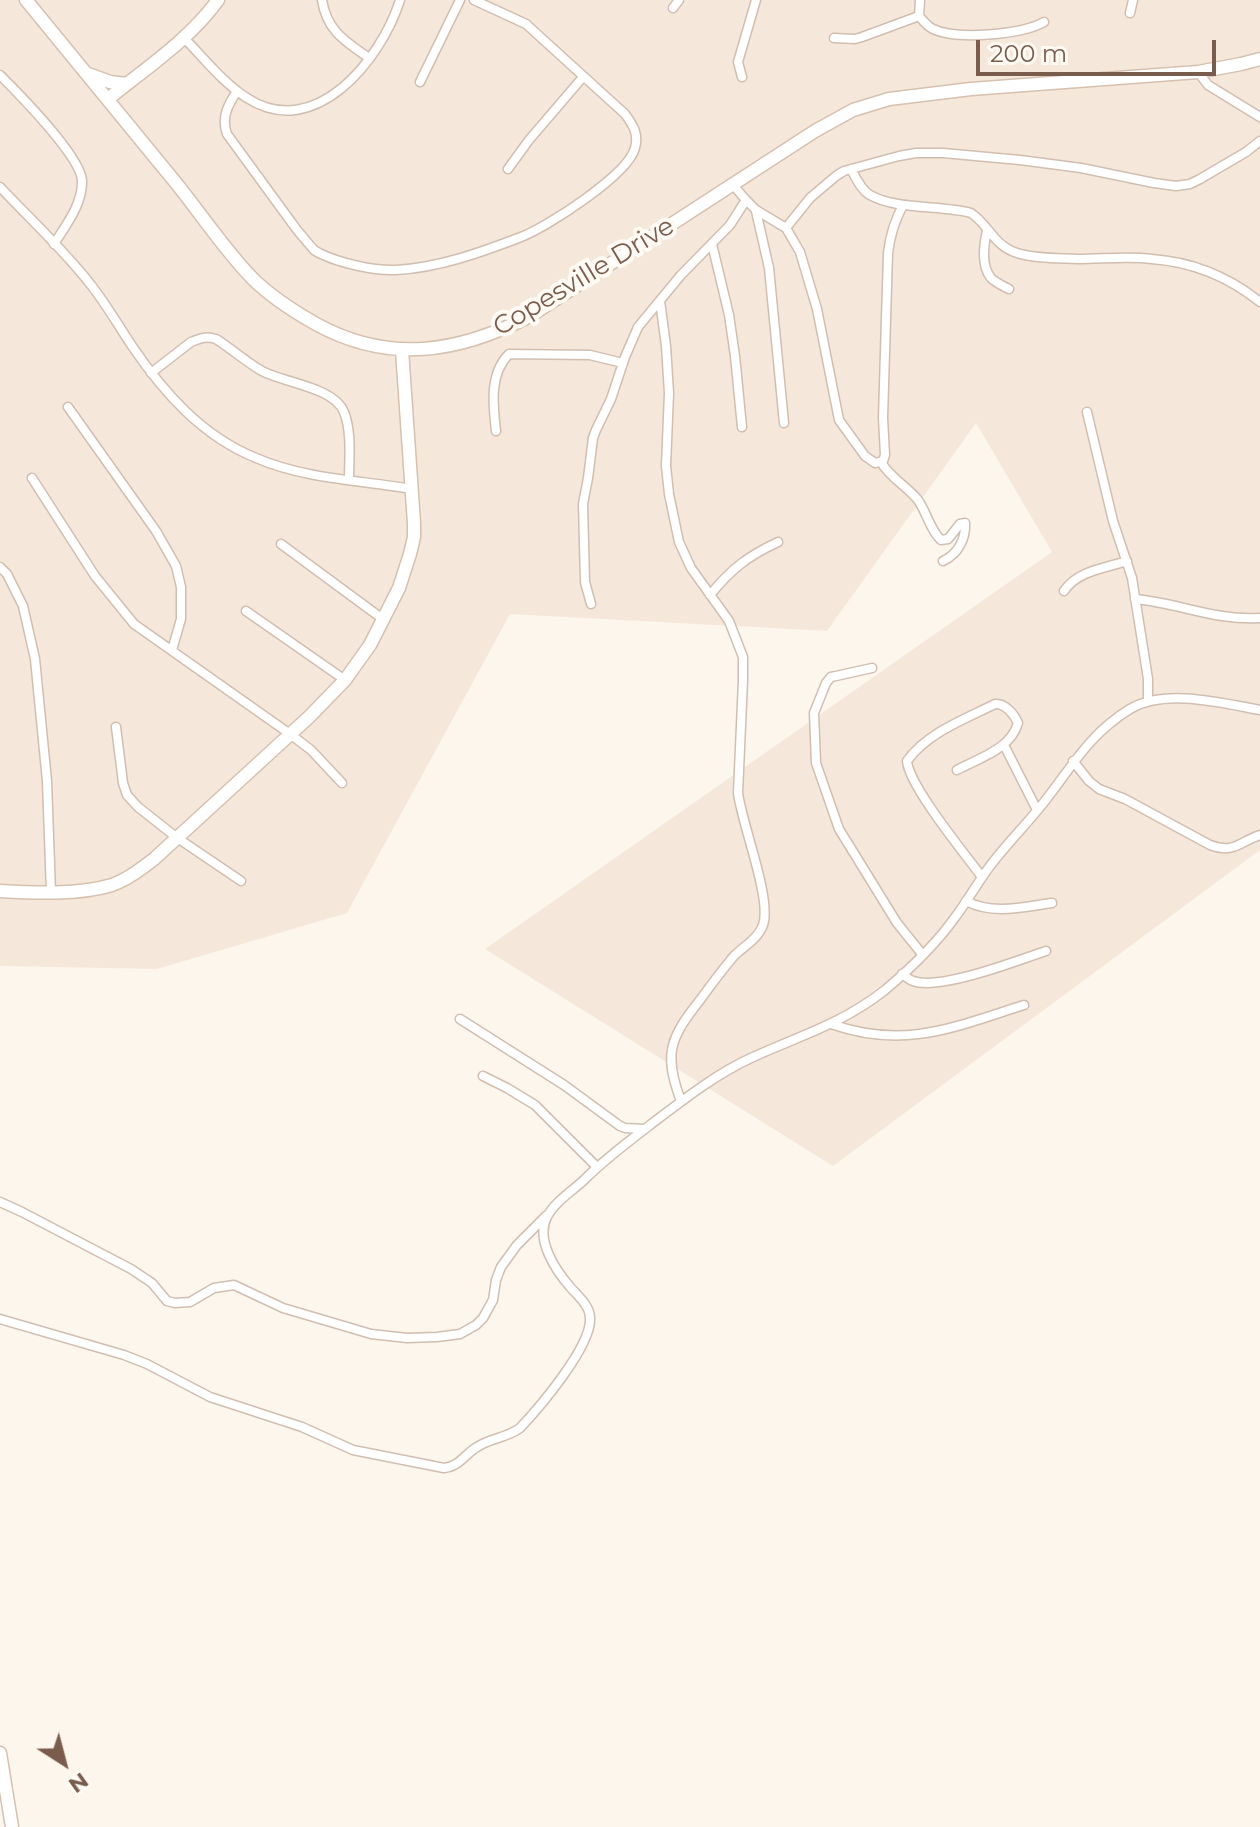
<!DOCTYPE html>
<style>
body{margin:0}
#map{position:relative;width:1260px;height:1827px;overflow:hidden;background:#fdf6ec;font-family:Montserrat,sans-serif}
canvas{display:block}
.north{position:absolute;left:24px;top:1723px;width:80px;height:80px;-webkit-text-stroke:6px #fffaf3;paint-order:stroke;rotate:144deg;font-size:22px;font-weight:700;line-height:32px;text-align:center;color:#7a5c4d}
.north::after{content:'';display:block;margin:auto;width:28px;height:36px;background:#7a5c4d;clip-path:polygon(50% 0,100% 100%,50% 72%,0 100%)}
.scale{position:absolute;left:976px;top:40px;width:240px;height:36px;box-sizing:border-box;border:4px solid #7a5c4d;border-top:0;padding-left:10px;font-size:24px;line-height:28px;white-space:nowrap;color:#7a5c4d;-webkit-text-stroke:6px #fffaf3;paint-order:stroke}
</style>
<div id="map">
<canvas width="1260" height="1827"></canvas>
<div class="north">N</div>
<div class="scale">200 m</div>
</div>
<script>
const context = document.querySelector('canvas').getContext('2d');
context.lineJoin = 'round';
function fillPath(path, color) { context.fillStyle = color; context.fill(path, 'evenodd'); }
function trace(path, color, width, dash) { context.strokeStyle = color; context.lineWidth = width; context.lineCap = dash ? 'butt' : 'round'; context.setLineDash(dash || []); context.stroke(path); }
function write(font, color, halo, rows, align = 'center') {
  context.font = font + ' Montserrat,sans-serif'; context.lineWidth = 8; context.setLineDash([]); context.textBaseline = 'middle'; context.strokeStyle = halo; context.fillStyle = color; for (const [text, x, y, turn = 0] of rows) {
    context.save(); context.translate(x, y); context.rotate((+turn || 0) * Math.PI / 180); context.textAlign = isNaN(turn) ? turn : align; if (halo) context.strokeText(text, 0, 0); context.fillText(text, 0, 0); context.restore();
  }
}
fillPath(new Path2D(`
 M0,0H1260V850L833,1166L485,949L1052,552L976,423L827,631L510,614L347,913L157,969L0,966Z`), '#f5e8da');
const street = new Path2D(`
 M322,0C327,31 345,41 369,58
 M920,0L919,16C923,21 927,26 933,29C956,40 1021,35 1044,22
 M673,8L679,0
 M1130,13L1133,0
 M184,38C203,57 224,84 247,98C315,142 381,60 400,0
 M834,38L855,39L862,37L919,16
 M1198,72L1208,85L1260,117
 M0,75C19,94 83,159 82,182C82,205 66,225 54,244
 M742,77L738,62L756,0
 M420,82L460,0
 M237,91C228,105 221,117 227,134L297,230L314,250L319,253C339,263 374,271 396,270C438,268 482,252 521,237C547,227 628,175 635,148C639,134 633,125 625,114L526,24L474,0
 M508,169L529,140L583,77
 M851,169C856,178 861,190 870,195C896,210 942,205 971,213C989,225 993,245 1017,253C1036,259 1058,258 1078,259C1103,259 1128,256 1152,259C1192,262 1229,277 1260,302
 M0,187C30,219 64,250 91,285C106,304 118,325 132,346C164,393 202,436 256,458C305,479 359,480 411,489
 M746,200L756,210L786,228L810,198L836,176L844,171L899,156L916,153H943L1020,160L1081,168L1154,183L1176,186L1190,184L1200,179L1246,152L1260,141
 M756,211L769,268L784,423
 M786,228L800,252L817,309L839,420L865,456L875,463L883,461L885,455L883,418L888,253C890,236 895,220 903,205
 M987,231C984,244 981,266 991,278C996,283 1003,286 1009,289
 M712,244L729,315L735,356L742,427
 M660,301L666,346L669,393L666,466L669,494L679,542L691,568L729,621L743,657V680L738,793C742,825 772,899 763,925C758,939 744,946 734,956C722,970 711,985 700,1000C670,1038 663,1054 681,1101
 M151,373L191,342C201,338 206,336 216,339C232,349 246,362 262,371C284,383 334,387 344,412C352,432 349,459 349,480
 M68,407L156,531L176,566L181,587V619L172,650
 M1087,412L1113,521L1132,578L1148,679V700
 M496,431C493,405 489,374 509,354L590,355L623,363
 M881,462C890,478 907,486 918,500C927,513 930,530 941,540L948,539L960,524L965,523C966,539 958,554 943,561
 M32,478L95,576L134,624L290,734L311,750L342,783
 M281,544L384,620
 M0,567L7,574L23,606L35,659L47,781L51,892
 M1064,591C1077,571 1105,568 1127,561
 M710,595C731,569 748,556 778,542
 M1135,599C1179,603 1216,621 1260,618
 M591,604L585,582L583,504L588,478L593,438L596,430L611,399L625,357L638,327L681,275L730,225L746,200L733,185
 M246,611L345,680
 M872,668L836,676L831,677L826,683L814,713L816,763L839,829L897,923L922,954
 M116,727L123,783L127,795L138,807L176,837L241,881
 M1004,745L1037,810
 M1073,761L1089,781L1099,789L1125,799L1210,845C1234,854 1239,842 1260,835
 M957,770C979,758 1011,749 1018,723C1014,714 1005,703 995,704C965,719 927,733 907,761C909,786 965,854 982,877
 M966,901C992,915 1023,907 1052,903
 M902,974C905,976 910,980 913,981C940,991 1018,960 1046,951
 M460,1019L564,1085L620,1126L625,1128L644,1129
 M831,1024C905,1050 954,1027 1024,1005
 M483,1076L507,1088L535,1105L597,1167
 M0,1202L22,1212L131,1269L152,1283L167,1301L175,1303L190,1302L214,1288L234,1285L283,1308L371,1334L407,1338L437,1337L460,1334L476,1325L483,1318L493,1300L496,1280L501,1267L517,1245L546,1216
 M0,1319L124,1355L147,1364L210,1397L302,1427L353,1450L444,1468C459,1467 465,1454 477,1447C490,1438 507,1438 520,1428C539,1408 592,1346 590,1318C590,1306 578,1296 571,1288C556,1271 535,1240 547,1217C554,1202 574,1190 585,1179C605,1159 628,1142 650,1125C682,1101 714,1075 751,1058C799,1036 842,1024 885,990C910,969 937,943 956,916C968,900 978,882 990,866C1008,842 1030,821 1048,797C1074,763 1092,732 1130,709C1165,688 1222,703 1260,710`);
const secondary = new Path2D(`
 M26,0C76,61 126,122 176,183C201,214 224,249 252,278C271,297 293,311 316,324C389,364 458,353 530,316L815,131L853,110L889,99L971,89L1198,72L1241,64L1260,59
 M88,74L110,82L127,84
 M108,99C146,68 189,40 218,0
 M0,891C34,893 79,895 112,885C128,879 141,869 154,859L309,717L345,680L370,645L399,588L410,554L414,537V523L402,350
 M0,1753L12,1827`);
trace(street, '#d1beb0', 11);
trace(secondary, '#d6c0b0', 15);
trace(street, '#fff', 8);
trace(secondary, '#fff', 12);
write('26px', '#7a5c4d', '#fffaf3', [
 ["Copesville Drive",584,277,-31]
]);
</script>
